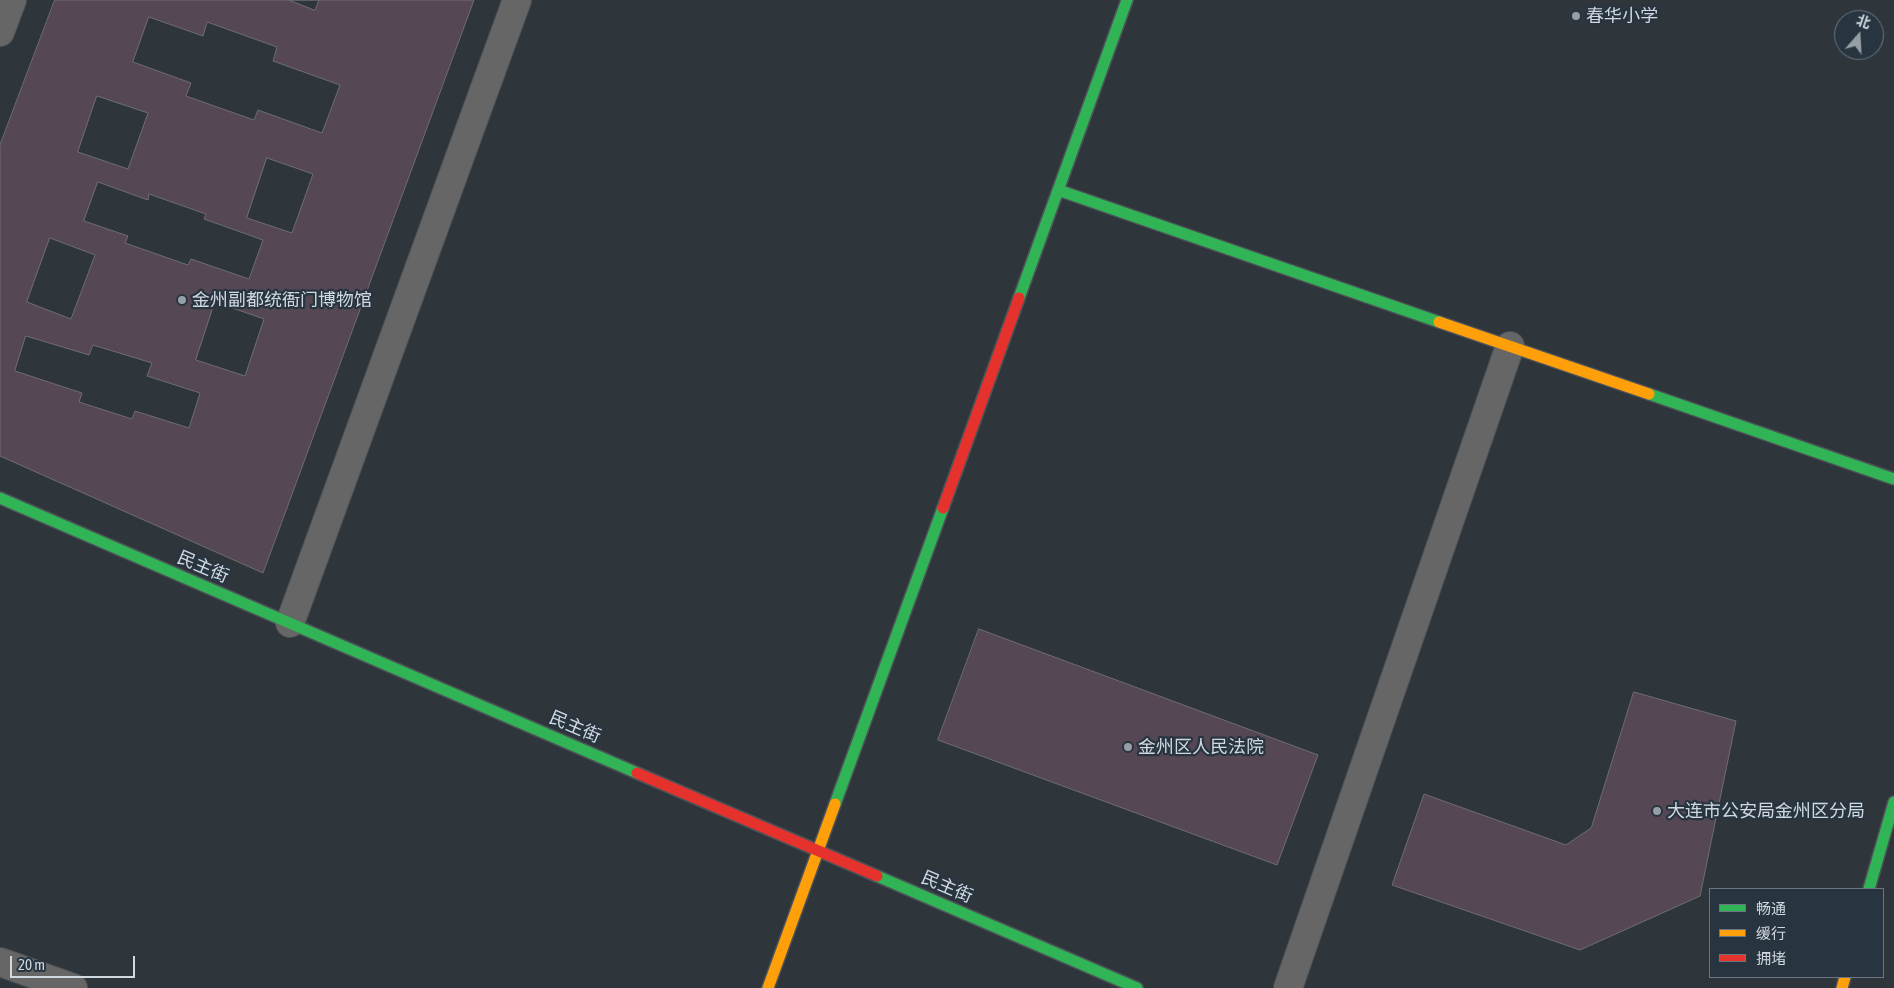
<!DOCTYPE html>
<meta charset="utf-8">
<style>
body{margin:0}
#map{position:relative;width:1894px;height:988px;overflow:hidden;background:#2e353b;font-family:"Asap Condensed","Noto Sans SC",sans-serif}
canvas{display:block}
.legend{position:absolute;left:1709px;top:888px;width:175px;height:90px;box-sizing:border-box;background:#283541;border:1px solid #6b7681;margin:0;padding:6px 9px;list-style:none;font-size:15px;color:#d0d8e0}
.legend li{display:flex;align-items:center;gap:10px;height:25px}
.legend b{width:25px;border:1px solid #6b7681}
.north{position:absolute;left:1834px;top:10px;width:50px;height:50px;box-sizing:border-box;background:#283541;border:1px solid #6b7681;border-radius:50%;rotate:19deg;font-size:14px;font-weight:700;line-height:20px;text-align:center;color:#d0d8e0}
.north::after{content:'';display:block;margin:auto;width:18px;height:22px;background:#979fa6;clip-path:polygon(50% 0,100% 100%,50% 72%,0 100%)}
.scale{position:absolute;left:10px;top:956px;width:125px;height:22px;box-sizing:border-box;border:2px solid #d0d8e0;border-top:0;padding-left:6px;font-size:15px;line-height:18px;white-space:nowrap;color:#d0d8e0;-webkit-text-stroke:4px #283541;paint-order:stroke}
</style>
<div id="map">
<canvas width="1894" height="988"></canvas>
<ul class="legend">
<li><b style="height:6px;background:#30b455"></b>畅通</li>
<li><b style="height:6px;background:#ff9f0a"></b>缓行</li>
<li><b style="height:6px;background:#e5322d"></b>拥堵</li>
</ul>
<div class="north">北</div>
<div class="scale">20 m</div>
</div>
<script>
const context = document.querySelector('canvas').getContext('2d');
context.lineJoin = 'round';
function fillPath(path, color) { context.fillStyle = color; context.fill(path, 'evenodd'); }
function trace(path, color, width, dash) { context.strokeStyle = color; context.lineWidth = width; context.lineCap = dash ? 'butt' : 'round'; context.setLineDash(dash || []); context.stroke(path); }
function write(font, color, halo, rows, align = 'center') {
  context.font = font + ' "Asap Condensed","Noto Sans SC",sans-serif'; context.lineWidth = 4.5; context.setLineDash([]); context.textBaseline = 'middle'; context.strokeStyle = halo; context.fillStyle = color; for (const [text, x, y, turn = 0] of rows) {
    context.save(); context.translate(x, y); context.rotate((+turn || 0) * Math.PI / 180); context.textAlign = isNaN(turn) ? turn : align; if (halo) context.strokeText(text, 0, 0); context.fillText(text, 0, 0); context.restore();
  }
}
const building = new Path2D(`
 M55,0H474L263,573L0,456V145Z
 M289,0H319L315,10Z
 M149,17L203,36L207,22L277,47L273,61L340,85L322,133L258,110L254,120L186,96L191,83L133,62Z
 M97,96L148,113L128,169L78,152Z
 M267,158L313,174L292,233L247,218Z
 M98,182L148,200L149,194L206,214L204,219L263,240L249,279L191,259L188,265L125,243L128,236L84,221Z
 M50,238L95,255L71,319L27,302Z
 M215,302L264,319L245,376L196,360Z
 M26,336L89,355L93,345L152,363L147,376L200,393L189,428L135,411L132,419L79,402L82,393L15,371Z
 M979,629L1318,755L1277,865L938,740Z
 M1634,692L1736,721L1700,896L1580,950L1392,885L1424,794L1566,845L1591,828Z`);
fillPath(building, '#554854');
trace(building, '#6e6d71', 1);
const street = new Path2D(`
 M0,32L12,0
 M290,623L517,0
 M0,962L73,988
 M1288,988L1510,346`);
const fast = new Path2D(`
 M1058,190L1439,322
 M1019,298L1127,0
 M1649,394L1894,479
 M0,498L637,773
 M835,804L943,508
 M877,876L1137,988
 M1869,889L1894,802`);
const slow = new Path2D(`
 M1439,322L1649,394
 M768,988L835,804
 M1842,988L1845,977`);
const jam = new Path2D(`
 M943,508L1019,298
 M637,773L877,876`);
trace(street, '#4c5258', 30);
trace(fast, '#4c5258', 14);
trace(slow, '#4c5258', 14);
trace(jam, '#4c5258', 14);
trace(street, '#676666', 28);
trace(fast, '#30b455', 11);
trace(slow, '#ff9f0a', 11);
trace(jam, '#e5322d', 11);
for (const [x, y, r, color] of [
 [1576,16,5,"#979fa6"],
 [182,300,5,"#979fa6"],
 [1128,747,5,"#979fa6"],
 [1657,811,5,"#979fa6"]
]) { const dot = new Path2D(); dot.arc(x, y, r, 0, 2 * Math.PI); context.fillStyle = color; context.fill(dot); trace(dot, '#283541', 2); }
write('18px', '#d0d8e0', '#283541', [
 ["春华小学",1586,16],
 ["金州副都统衙门博物馆",192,300],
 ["金州区人民法院",1138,747],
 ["大连市公安局金州区分局",1667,811]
], 'left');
write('18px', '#d0d8e0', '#283541', [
 ["民主街",203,567,23],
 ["民主街",575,727,23],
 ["民主街",947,887,23]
]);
</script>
